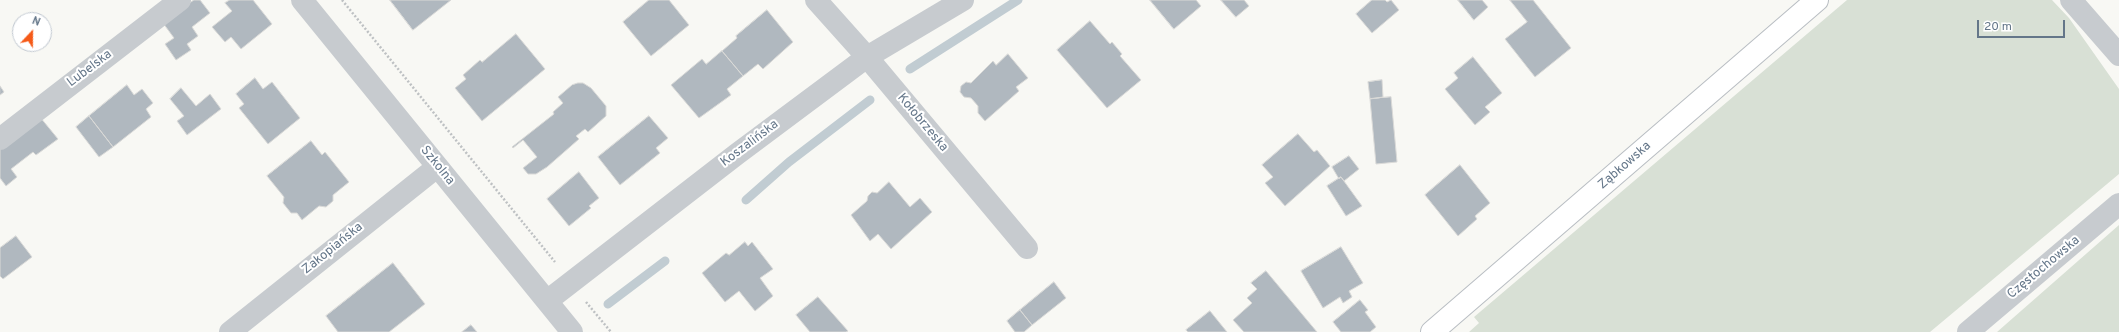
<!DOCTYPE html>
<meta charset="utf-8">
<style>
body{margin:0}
#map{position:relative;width:2119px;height:332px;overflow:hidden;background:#f8f8f4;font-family:Overpass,sans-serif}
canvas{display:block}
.north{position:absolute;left:12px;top:12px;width:40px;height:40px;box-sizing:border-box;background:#fff;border:1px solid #c1c8d0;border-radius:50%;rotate:22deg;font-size:11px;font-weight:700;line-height:16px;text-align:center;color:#647689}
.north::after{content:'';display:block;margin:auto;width:14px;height:18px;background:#f55a18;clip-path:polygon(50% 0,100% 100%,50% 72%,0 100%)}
.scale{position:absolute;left:1977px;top:20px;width:88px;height:18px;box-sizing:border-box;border:2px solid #647689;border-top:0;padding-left:5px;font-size:12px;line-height:14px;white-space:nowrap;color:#647689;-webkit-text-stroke:3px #fff;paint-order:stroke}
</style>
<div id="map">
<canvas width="2119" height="332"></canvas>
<div class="north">N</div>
<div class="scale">20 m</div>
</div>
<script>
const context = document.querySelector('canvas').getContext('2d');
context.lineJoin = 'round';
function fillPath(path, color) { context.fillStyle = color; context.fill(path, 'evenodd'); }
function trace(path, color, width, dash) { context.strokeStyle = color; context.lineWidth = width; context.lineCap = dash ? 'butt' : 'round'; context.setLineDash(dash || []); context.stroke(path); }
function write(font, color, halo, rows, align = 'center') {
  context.font = font + ' Overpass,sans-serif'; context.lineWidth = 4; context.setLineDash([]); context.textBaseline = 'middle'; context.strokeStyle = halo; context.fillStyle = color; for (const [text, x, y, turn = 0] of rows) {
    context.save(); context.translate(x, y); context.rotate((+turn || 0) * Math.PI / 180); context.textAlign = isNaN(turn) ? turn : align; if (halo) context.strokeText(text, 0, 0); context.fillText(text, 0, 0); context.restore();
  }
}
fillPath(new Path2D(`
 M1847,0H2052L2069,18L2119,89V174L1930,332H1469L1479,323L1474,317Z
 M2119,225V332H1997Z`), '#d8e0d5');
trace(new Path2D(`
 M910,69L1018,0
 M746,200L789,162L870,100
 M608,304L665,261`), '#c1ccd2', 9);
const building = new Path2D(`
 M194,0H200L210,13L192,27L198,36L187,44L191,50L176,60L165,44L174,38L163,23Z
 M230,0H253L272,24L241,49L231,37L225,42L212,27L232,11L225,3Z
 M390,0H451L413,30Z
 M649,0H669L689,25L651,56L623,22Z
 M1150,0H1196L1201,6L1174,29Z
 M1221,0H1244L1249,6L1236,17Z
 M1372,0H1385L1387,2L1391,0L1399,10L1372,33L1356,14Z
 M1458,0H1482L1488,7L1474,20Z
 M1510,0H1533L1571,48L1535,77L1505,39L1527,22Z
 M767,10L793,42L763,69L758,64L743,76L722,51L737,38L736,36Z
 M1090,21L1110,44L1112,42L1122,54L1120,56L1141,80L1107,108L1057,50Z
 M516,34L545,69L482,121L455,88L466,79L463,75L480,60L482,62Z
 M722,51L743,76L727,89L731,95L699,118L671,85L702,59L706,64Z
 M1008,54L1028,78L1016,87L1019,91L985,121L978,113V106L971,98L964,97L960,92L961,86L966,82L971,83L993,61L996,65Z
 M1473,57L1502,93L1485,107L1490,112L1475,125L1445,89L1458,78L1454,73Z
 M255,78L263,89L272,82L300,118L268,144L239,108L244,104L236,94Z
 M1382,80L1383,97L1370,99L1368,82Z
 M578,83H583L591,88L606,106V116L588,132L585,129L576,136L579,139L547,167L536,174H528L523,168L537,157L523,140L513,148L512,147L554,114L553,112L563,103L558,97L572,85Z
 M127,85L134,95L142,89L153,103L146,109L151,117L113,147L89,116Z
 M0,86L4,92L0,95Z
 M181,88L196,106L210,94L221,109L187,135L177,121L184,116L170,99Z
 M1391,97L1397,162L1376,164L1370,99Z
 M89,116L113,147L99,157L76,127Z
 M649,116L668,138L656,148L660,153L620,185L598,157Z
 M40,117L58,139L36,155L33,152L11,169L17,177L6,186L0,178V149Z
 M1298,134L1314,152L1317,150L1330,166L1285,206L1265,183L1273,177L1262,165Z
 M311,141L322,155L325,152L349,182L333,195V201L326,207L319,206L302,220L297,213H291L283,203L284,197L267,176Z
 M1349,156L1359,169L1344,181L1341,177L1339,179L1332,167Z
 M1460,165L1490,203L1475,216L1477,219L1458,236L1425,195Z
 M579,172L599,198L589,206L591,208L569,226L547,199Z
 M1341,177L1362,206L1346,216L1327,186Z
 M889,182L910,207L920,198L932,212L891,249L878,234L870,241L851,215L867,201L868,196L872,192L877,193Z
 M16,236L32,257L3,279L0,276V248Z
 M745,242L748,246L752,242L773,269L760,278L773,296L755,311L739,291L725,302L702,273L726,253L729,255Z
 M1341,247L1363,283L1349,291L1352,297L1343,303L1340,297L1323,308L1301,271Z
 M393,263L425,304L389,332H338L326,316Z
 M1266,271L1317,332H1244L1233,320L1252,303L1247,298L1257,289L1251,283Z
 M1054,282L1066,298L1032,325L1020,310Z
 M818,297L848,331L846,332H810L796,315Z
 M1360,300L1368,310L1365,312L1376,327L1370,332H1341L1333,322Z
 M1020,310L1032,325L1024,332H1015L1007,321Z
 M1210,311L1227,332H1188L1186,330Z
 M471,325L477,332H462Z`);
fillPath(building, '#b0b8bf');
trace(building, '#d9d9d7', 1);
const secondary = new Path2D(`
 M1432,332L1817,0`);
trace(secondary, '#b9bec3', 24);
trace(new Path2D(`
 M342,0L555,262
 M586,302L611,332`), '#bec1c3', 2.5, [2, 2]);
trace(new Path2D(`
 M302,0L572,332
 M816,0L867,57L1027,248
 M2071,0L2119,55
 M0,139L180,0
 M547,301L737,154L867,57L963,0
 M230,332L437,167
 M1968,332L2119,204`), '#c7cbcf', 22);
trace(secondary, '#fff', 22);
write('13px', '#647689', '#fff', [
 ["Lubelska",90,69,-37],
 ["Kołobrzeska",922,123,50],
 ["Koszalińska",750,144,-37],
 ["Szkolna",437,166,51],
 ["Ząbkowska",1625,166,-41],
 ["Zakopiańska",333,249,-39],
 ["Częstochowska",2044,268,-40]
]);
</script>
